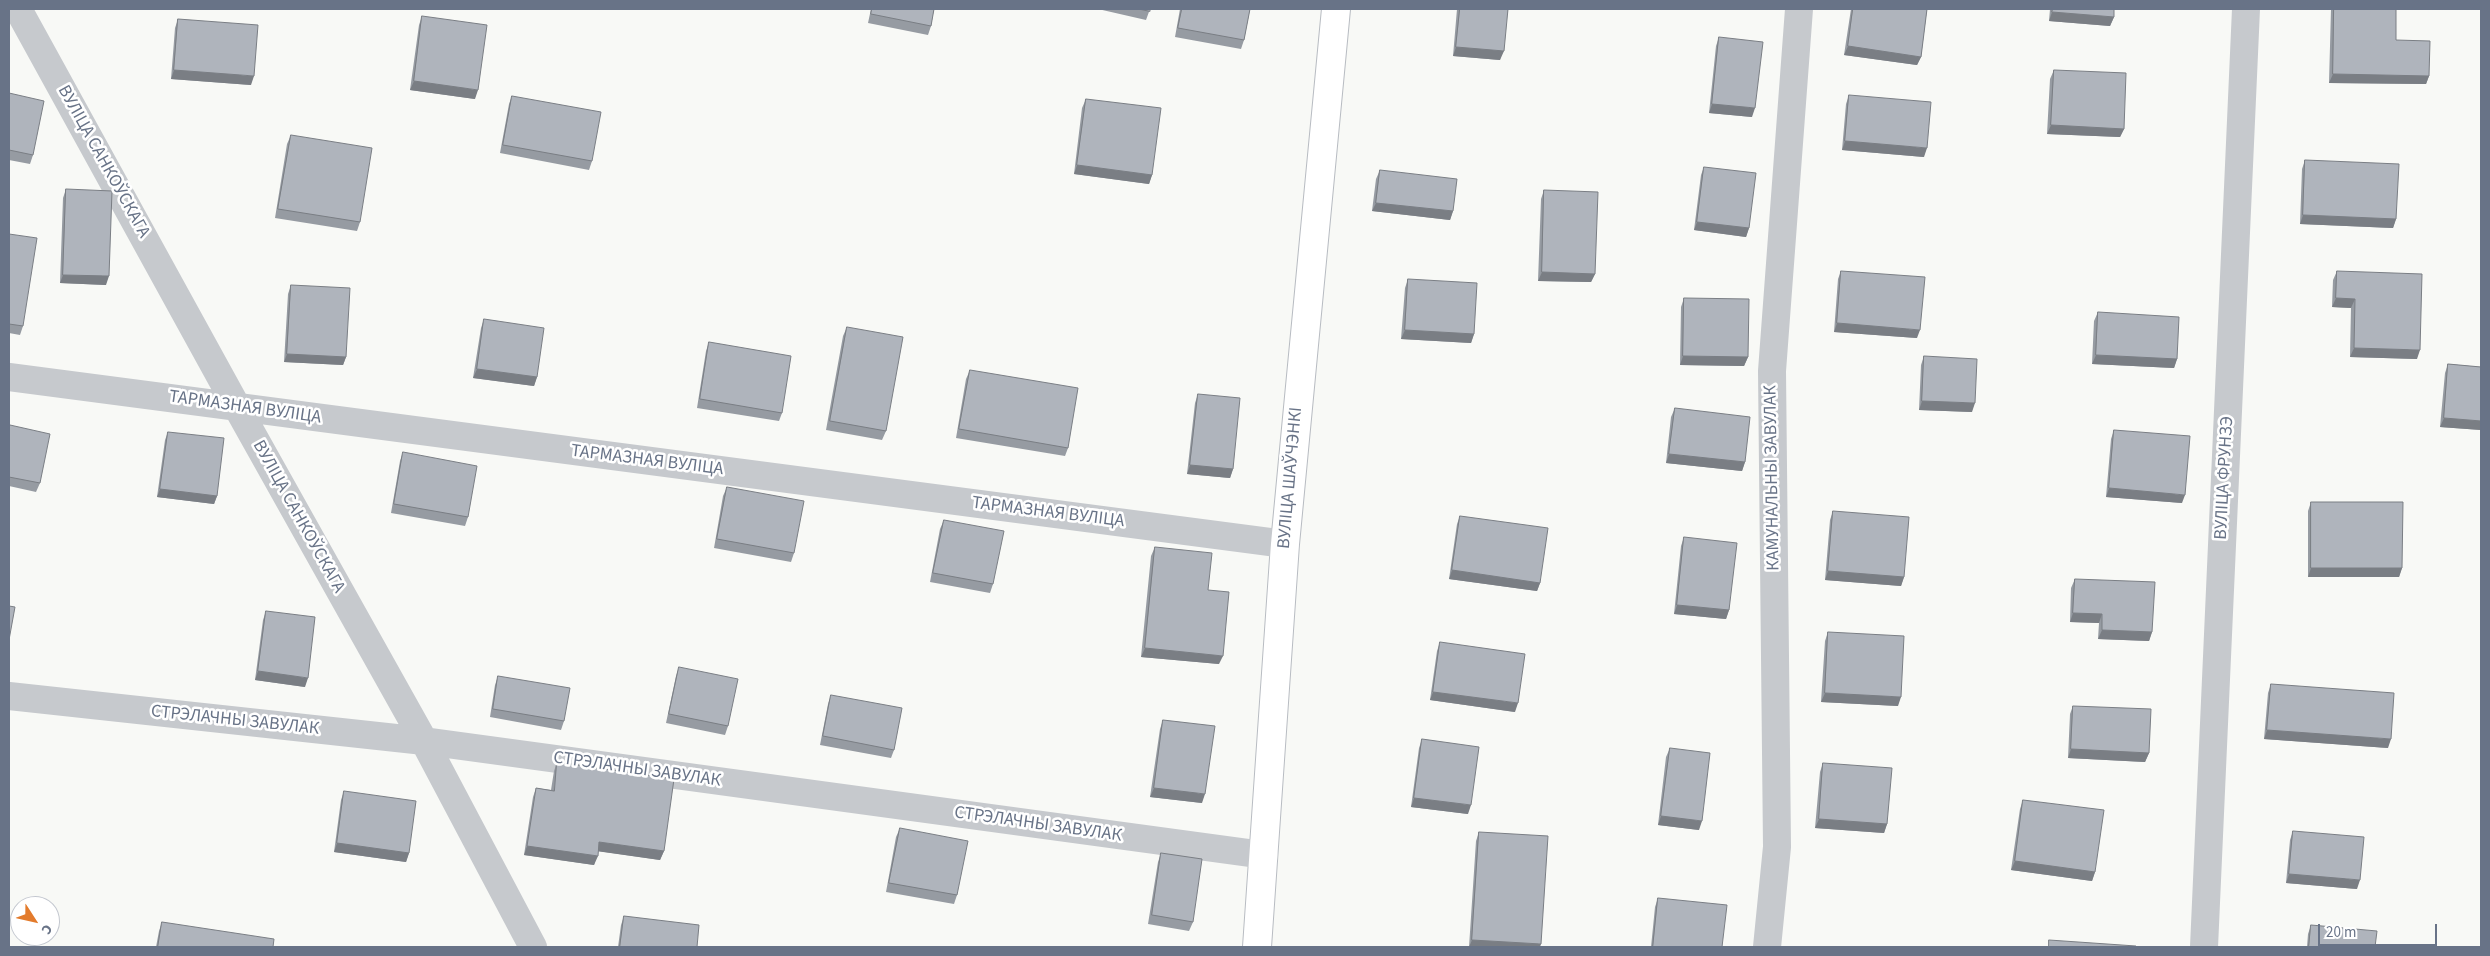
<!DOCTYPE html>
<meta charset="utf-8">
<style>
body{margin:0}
#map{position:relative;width:2490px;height:956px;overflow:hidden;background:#f8f9f6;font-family:"Source Sans 3",sans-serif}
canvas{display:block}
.frame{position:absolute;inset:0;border:10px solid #687387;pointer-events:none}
.north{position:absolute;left:10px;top:896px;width:50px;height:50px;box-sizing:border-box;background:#fff;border:1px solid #c3c7cf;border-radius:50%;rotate:125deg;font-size:14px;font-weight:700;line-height:20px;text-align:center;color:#687387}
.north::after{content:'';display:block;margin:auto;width:18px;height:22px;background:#e37b2c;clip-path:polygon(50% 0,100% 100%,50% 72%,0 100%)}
.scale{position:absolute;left:2318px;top:924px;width:119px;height:22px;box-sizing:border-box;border:2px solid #687387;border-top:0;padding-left:6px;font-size:15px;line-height:18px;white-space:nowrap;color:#687387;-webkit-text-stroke:4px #fff;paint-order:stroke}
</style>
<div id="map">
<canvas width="2490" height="956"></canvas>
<div class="frame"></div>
<div class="north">С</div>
<div class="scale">20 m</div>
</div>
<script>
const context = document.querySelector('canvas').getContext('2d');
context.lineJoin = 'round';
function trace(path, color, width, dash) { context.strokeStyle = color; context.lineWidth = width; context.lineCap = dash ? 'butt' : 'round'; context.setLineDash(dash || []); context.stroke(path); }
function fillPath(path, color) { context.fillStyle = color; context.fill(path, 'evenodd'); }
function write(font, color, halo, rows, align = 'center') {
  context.font = font + ' "Source Sans 3",sans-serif'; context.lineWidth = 5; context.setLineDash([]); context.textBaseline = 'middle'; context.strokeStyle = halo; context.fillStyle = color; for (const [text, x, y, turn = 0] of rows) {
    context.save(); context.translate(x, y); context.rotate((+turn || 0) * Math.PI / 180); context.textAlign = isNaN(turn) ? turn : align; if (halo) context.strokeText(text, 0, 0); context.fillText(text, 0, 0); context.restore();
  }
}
const secondary = new Path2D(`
 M1257,947L1285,544L1336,9`);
trace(secondary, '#b8bcc2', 30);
trace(new Path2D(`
 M18,9L237,407L424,741L533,947
 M9,377L1285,544
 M9,696L424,741L1264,855
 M1767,947L1777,847L1772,371L1799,9
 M2204,947L2246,9`), '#c6c9cd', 28);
trace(secondary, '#fff', 28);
fillPath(new Path2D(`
 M871,9H934L931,26L928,35L868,23Z
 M1098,9H1150L1146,20Z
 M1180,9H1250L1244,40L1241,49L1175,37Z
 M1457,9H1508L1500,60L1453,56Z
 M1851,9H1927L1921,57L1917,65L1844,55Z
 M2050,9H2114V17L2110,26L2049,21Z
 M2331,9H2396V40L2429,76L2426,84L2329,83Z
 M422,16L475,99L410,90L419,25Z
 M178,19L251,85L171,79L175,28Z
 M1719,37L1752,117L1709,113L1716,46Z
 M2054,70L2124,129L2120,137L2047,134L2050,79Z
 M9,93L33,155L30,164L9,160Z
 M1849,95L1924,157L1842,150L1846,104Z
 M512,96L592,161L589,170L500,153L509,104Z
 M1086,99L1152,175L1149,184L1074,174L1082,108Z
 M291,135L360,222L357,231L275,218L287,144Z
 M2305,160L2396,219L2393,228L2300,224L2302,169Z
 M1704,167L1749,228L1746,237L1694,230L1701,175Z
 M1380,170L1453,211L1450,220L1372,211L1376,179Z
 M66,189L106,285L60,283L63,198Z
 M1544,190L1595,274L1591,282L1538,281L1541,199Z
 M9,234L23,326L20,335L9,333Z
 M1841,271L1917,338L1834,332L1838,279Z
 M2337,271L2417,359L2350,357L2351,308L2332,307L2333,280Z
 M1408,279L1474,334L1471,343L1401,339L1405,288Z
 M291,285L346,357L343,365L284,362L288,294Z
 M1684,298L1748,357L1744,366L1680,365L1681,307Z
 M2098,312L2177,359L2174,368L2092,364L2094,321Z
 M484,319L537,377L534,386L473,378L481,328Z
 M847,327L886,431L882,440L826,430L843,336Z
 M709,342L782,413L779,421L697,408L706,351Z
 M1924,356L1972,412L1919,410L1921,365Z
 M2448,364L2481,367V430L2440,427L2445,373Z
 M970,370L1068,448L1065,456L956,438L966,379Z
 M1198,394L1233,469L1230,478L1187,474L1195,403Z
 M1675,408L1745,462L1742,471L1666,463L1671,417Z
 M10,425L40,483L36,492L9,486V430Z
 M2114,430L2182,503L2106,497L2111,439Z
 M168,432L217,496L214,504L157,497L165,440Z
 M403,452L468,517L465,526L391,513L400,461Z
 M727,487L794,553L791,562L714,548L723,496Z
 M2311,502L2402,568L2399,577H2308V511Z
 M1833,511L1904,577L1901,586L1825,580L1830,520Z
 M1460,516L1540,583L1537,591L1449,579L1457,524Z
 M944,520L993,584L990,593L930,582L940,529Z
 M1684,537L1729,610L1726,619L1674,614L1681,546Z
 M1155,547L1208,590L1219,664L1141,657L1151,556Z
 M2075,579L2152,632L2149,641L2098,639L2099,623L2070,622L2071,588Z
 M266,611L305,687L255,680L263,620Z
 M1828,632L1898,706L1821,702L1825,641Z
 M1440,642L1515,712L1430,700L1437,651Z
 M679,667L728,726L725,735L666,723L676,676Z
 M498,676L564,721L561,730L490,717L495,685Z
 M2271,684L2388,748L2264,739L2268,693Z
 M831,695L894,750L891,758L820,745L828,704Z
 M2073,706L2149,753L2145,762L2068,758L2070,714Z
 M1163,720L1202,803L1150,797L1160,729Z
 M1422,739L1468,814L1411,807L1419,748Z
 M1670,748L1699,830L1658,825L1666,757Z
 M557,762L664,851L660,860L598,851L594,865L524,855L533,797L536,788L551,790L554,771Z
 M1823,763L1887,824L1884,833L1815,828L1820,772Z
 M344,791L409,853L406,862L334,852L341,800Z
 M2023,800L2095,872L2092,881L2011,870L2020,809Z
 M900,828L957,895L954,904L886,892L896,837Z
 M2293,831L2357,889L2286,883L2290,840Z
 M1479,832L1540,947H1469L1476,841Z
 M1161,853L1193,922L1189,931L1148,924L1158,862Z
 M1658,898L1722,947H1651L1655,907Z
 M624,916L697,947H618L621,925Z
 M162,922L273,947H156L159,931Z
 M2311,925L2375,947H2307L2308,934Z`), '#969ba2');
fillPath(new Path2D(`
 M2052,12L2114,17L2110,26L2049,21Z
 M1848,46L1921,57L1917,65L1844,55Z
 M1456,47L1504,51L1500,60L1453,56Z
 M174,70L254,76L251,85L171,79Z
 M2333,74L2429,76L2426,84L2329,83Z
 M414,81L478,90L475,99L410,90Z
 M1712,104L1755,108L1752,117L1709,113Z
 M2051,125L2124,129L2120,137L2047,134Z
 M1845,141L1927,148L1924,157L1842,150Z
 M1077,165L1152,175L1149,184L1074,174Z
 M1376,203L1453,211L1450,220L1372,211Z
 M2303,215L2396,219L2393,228L2300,224Z
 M1697,222L1749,228L1746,237L1694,230Z
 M1542,272L1595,274L1591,282L1538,281Z
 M63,275L109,276L106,285L60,283Z
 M2336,298L2355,299L2351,308L2332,307Z
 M1837,323L1920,330L1917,338L1834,332Z
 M1405,330L1474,334L1471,343L1401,339Z
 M2354,348L2420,350L2417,359L2350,357Z
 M287,354L346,357L343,365L284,362Z
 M2096,355L2177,359L2174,368L2092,364Z
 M1683,356L1748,357L1744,366L1680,365Z
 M477,369L537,377L534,386L473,378Z
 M1922,401L1975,403L1972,412L1919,410Z
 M2444,418L2481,421V430L2440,427Z
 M1669,454L1745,462L1742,471L1666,463Z
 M1190,465L1233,469L1230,478L1187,474Z
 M2109,488L2185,495L2182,503L2106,497Z
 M160,489L217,496L214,504L157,497Z
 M2311,568H2402L2399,577H2308Z
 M1452,570L1540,583L1537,591L1449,579Z
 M1828,571L1904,577L1901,586L1825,580Z
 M1677,605L1729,610L1726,619L1674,614Z
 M2073,613L2102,614L2099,623L2070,622Z
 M2102,630L2152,632L2149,641L2098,639Z
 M1145,648L1223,656L1219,664L1141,657Z
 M258,671L308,678L305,687L255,680Z
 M1433,692L1518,703L1515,712L1430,700Z
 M1825,693L1901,697L1898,706L1821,702Z
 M2267,730L2391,739L2388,748L2264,739Z
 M2071,749L2149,753L2145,762L2068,758Z
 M1154,788L1205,794L1202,803L1150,797Z
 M1414,798L1471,805L1468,814L1411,807Z
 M1661,816L1702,821L1699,830L1658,825Z
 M1819,819L1887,824L1884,833L1815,828Z
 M599,842L664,851L660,860L596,851Z
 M337,843L409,853L406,862L334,852Z
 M527,846L598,856L594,865L524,855Z
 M2015,861L2095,872L2092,881L2011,870Z
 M2289,874L2360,880L2357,889L2286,883Z
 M1472,940L1541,944L1540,947H1469Z`), '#7a7e84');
const building = new Path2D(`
 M872,9H934L931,26L871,14Z
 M1139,9H1150V11Z
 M1182,9H1250L1244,40L1178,28Z
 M1460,9H1508L1504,51L1456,47Z
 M1853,9H1927L1921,57L1848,46Z
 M2053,9H2114V17L2052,12Z
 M2334,9H2396V40L2430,41L2429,76L2333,74Z
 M422,16L487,25L478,90L414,81Z
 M178,19L258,25L254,76L174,70Z
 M1719,37L1763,42L1755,108L1712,104Z
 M2054,70L2126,73L2124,129L2051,125Z
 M9,93L44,101L33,155L9,150Z
 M1849,95L1931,102L1927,148L1845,141Z
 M512,96L601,112L592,161L503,145Z
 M1086,99L1161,108L1152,175L1077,165Z
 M291,135L372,148L360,222L278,209Z
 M2305,160L2399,164L2396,219L2303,215Z
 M1704,167L1756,173L1749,228L1697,222Z
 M1380,170L1457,179L1453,211L1376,203Z
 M66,189L112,191L109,276L63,275Z
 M1544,190L1598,192L1595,274L1542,272Z
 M9,234L37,238L23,326L9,324Z
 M1841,271L1925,277L1920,330L1837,323Z
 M2337,271L2422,274L2420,350L2354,348L2355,299L2336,298Z
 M1408,279L1477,283L1474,334L1405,330Z
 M291,285L350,288L346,357L287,354Z
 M1684,298L1749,299L1748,357L1683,356Z
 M2098,312L2179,317L2177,359L2096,355Z
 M484,319L544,328L537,377L477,369Z
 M847,327L903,337L886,431L830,421Z
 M709,342L791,356L782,413L700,399Z
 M1924,356L1977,359L1975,403L1922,401Z
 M2448,364L2481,367V421L2444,418Z
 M970,370L1078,388L1068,448L959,429Z
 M1198,394L1240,398L1233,469L1190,465Z
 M1675,408L1750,417L1745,462L1669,454Z
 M10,425L50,434L40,483L9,477V433Z
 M2114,430L2190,436L2185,495L2109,488Z
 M168,432L224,438L217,496L160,489Z
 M403,452L477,466L468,517L394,504Z
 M727,487L804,501L794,553L717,539Z
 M2311,502H2403L2402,568H2311Z
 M1833,511L1909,517L1904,577L1828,571Z
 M1460,516L1548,528L1540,583L1452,570Z
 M944,520L1004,531L993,584L933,573Z
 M1684,537L1737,543L1729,610L1677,605Z
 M1155,547L1212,553L1208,590L1229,592L1223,656L1145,648Z
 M2075,579L2155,582L2152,632L2102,630V614L2073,613Z
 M9,606L15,607L9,640Z
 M266,611L315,617L308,678L258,671Z
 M1828,632L1904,636L1901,697L1825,693Z
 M1440,642L1525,654L1518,703L1433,692Z
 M679,667L738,679L728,726L669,714Z
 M498,676L570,688L564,721L493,709Z
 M2271,684L2394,693L2391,739L2267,730Z
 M831,695L902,708L894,750L823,736Z
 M2073,706L2151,709L2149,753L2071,749Z
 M1163,720L1215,726L1205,794L1154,788Z
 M1422,739L1479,747L1471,805L1414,798Z
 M1670,748L1710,753L1702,821L1661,816Z
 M557,762L674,779L664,851L599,842L598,856L527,846L536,788L554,791Z
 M1823,763L1892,768L1887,824L1819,819Z
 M344,791L416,801L409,853L337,843Z
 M2023,800L2104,810L2095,872L2015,861Z
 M900,828L968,841L957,895L889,883Z
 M2293,831L2364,837L2360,880L2289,874Z
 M1479,832L1548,836L1541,944L1472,940Z
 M1161,853L1202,859L1193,922L1152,915Z
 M1658,898L1727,905L1722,947H1653Z
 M624,916L699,925L697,947H620Z
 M162,922L274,939L273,947H158Z
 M2311,925L2377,931L2375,947H2309Z
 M2049,940L2136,946V947H2049Z`);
fillPath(building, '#afb4bc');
trace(building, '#7a7e84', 1);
write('18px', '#687387', '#fff', [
 ["ВУЛІЦА САНКОЎСКАГА",103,162,61],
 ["ТАРМАЗНАЯ ВУЛІЦА",245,408,8],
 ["ТАРМАЗНАЯ ВУЛІЦА",647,461,7],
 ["ВУЛІЦА ШАЎЧЭНКІ",1291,478,-85],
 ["КАМУНАЛЬНЫ ЗАВУЛАК",1773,478,-91],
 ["ВУЛІЦА ФРУНЗЭ",2225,478,-87],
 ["ТАРМАЗНАЯ ВУЛІЦА",1048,513,7],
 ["ВУЛІЦА САНКОЎСКАГА",298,517,61],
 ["СТРЭЛАЧНЫ ЗАВУЛАК",235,721,6],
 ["СТРЭЛАЧНЫ ЗАВУЛАК",637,770,8],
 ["СТРЭЛАЧНЫ ЗАВУЛАК",1038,825,8]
]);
</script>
